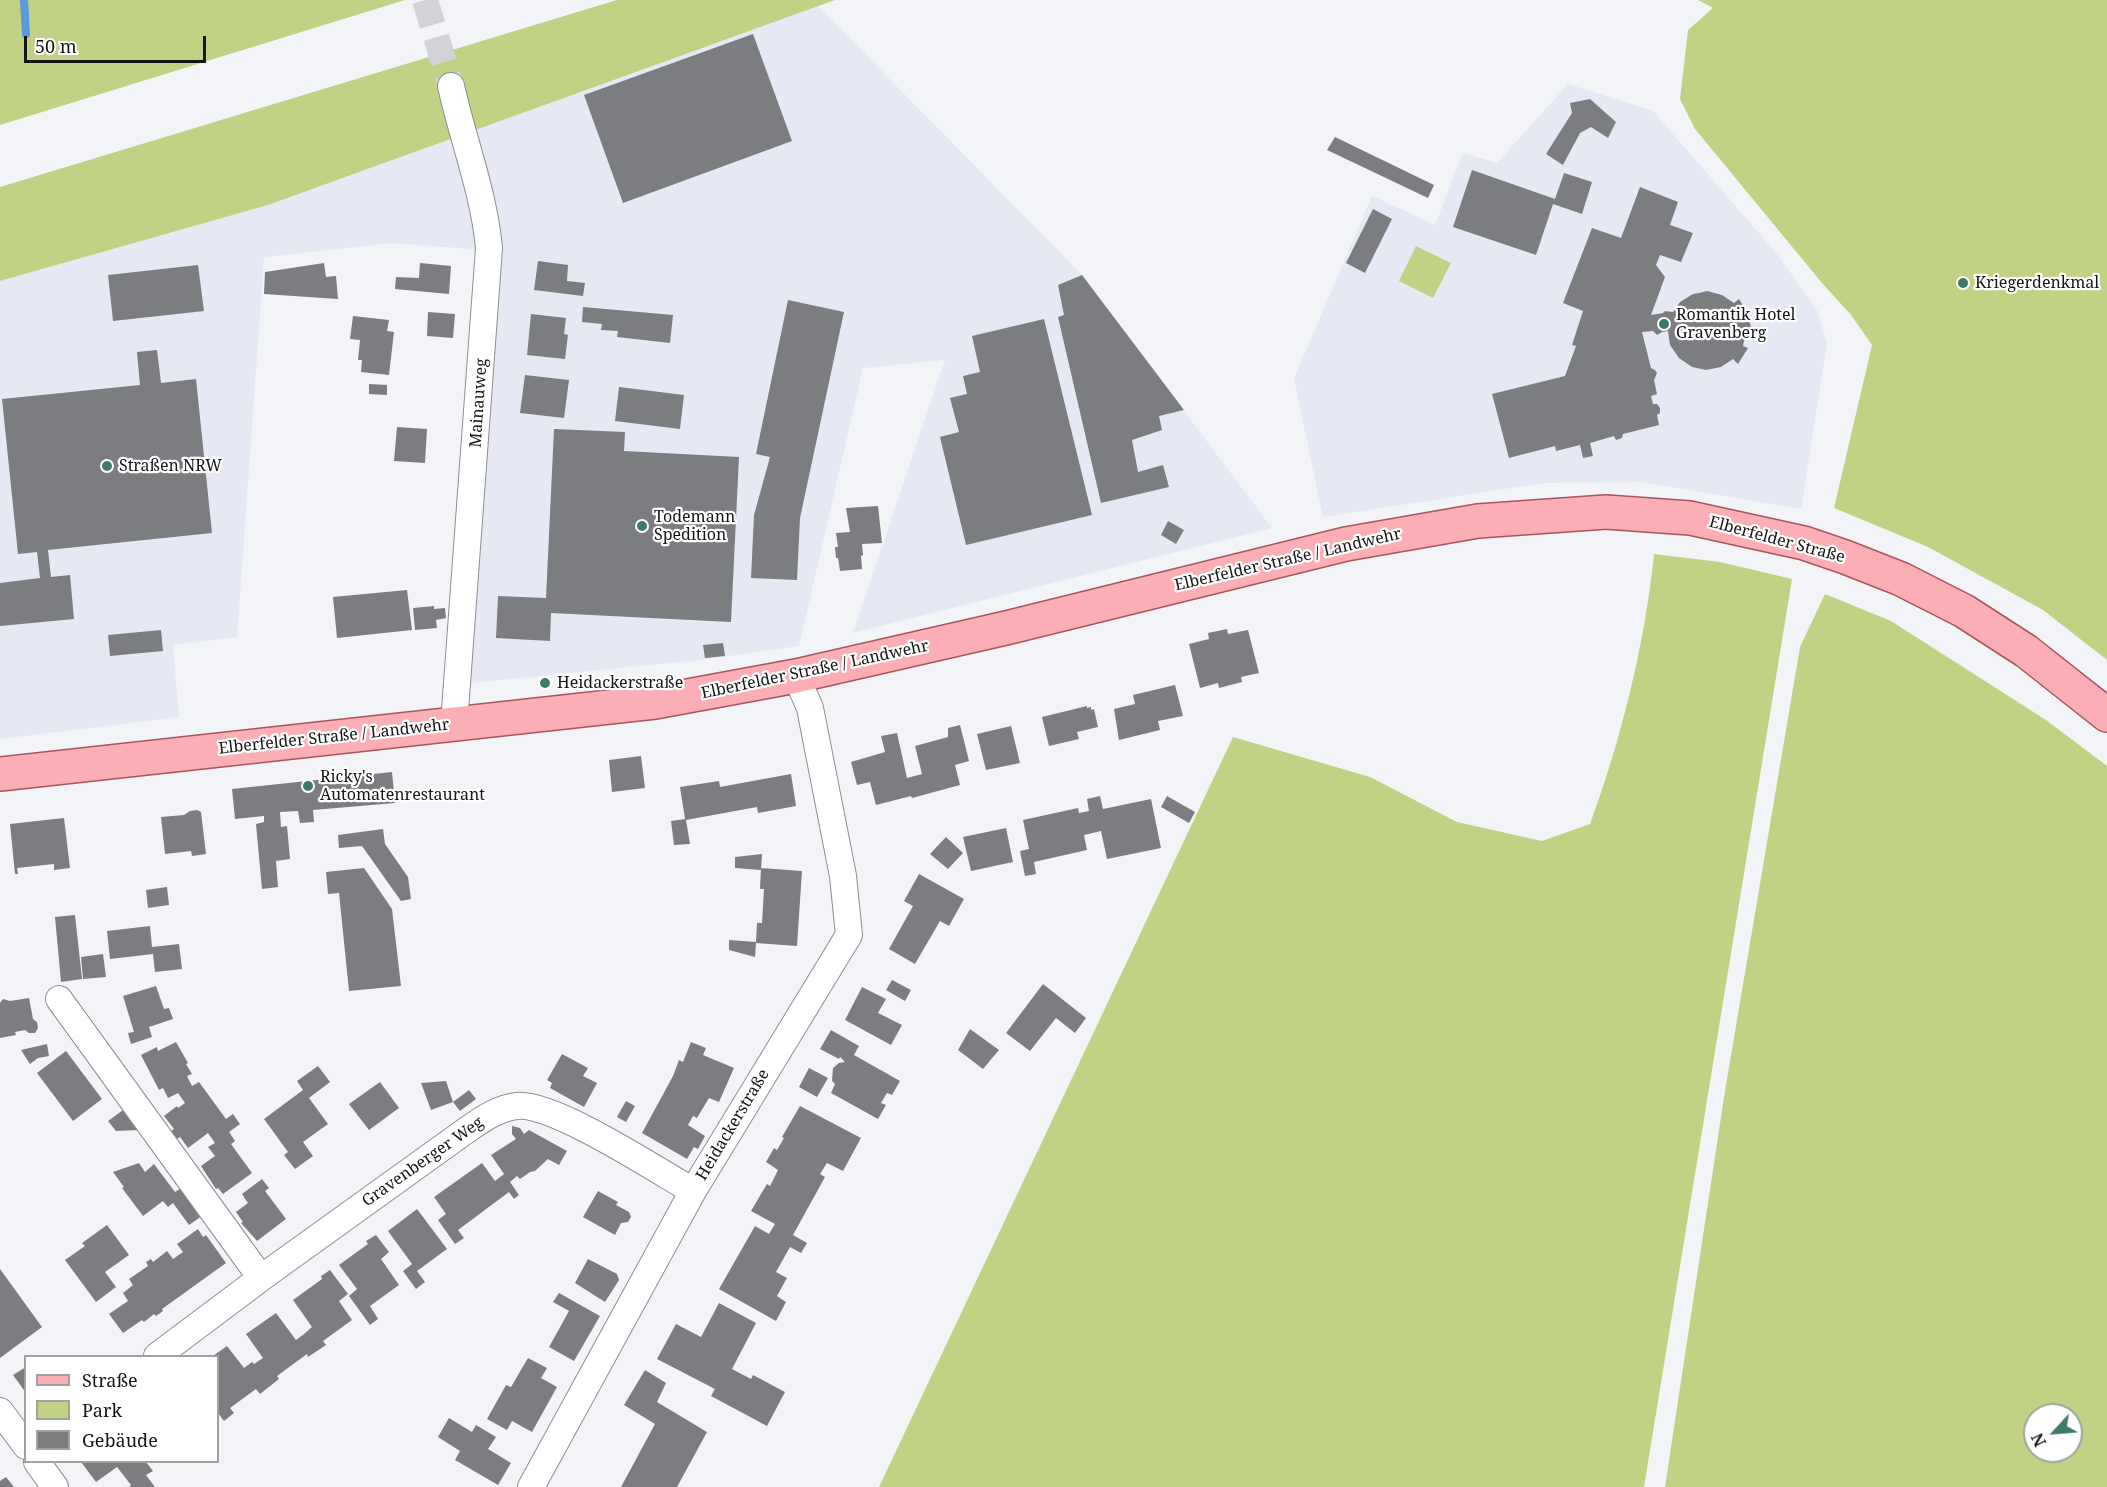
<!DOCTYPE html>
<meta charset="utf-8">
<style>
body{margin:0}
#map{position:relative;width:2107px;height:1487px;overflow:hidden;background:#f3f4f8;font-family:"Noto Serif",serif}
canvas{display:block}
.legend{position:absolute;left:24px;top:1355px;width:195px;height:108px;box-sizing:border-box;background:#fff;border:2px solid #a1a1a2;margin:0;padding:8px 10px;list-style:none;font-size:18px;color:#151516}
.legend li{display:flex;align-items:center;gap:12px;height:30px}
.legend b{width:30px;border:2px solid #a1a1a2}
.north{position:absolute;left:2023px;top:1403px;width:60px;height:60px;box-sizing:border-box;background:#fff;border:2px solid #a1a1a2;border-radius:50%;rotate:244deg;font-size:16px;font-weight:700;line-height:24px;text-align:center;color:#151516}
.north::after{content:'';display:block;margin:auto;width:21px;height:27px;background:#3e7b67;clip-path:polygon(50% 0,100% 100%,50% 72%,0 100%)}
.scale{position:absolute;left:24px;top:36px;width:182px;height:27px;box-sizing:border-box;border:3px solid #151516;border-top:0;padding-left:8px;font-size:18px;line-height:21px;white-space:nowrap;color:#151516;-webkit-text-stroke:4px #fff;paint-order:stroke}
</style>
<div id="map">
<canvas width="2107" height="1487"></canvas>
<ul class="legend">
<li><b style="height:8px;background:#fbaeb5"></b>Straße</li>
<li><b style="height:16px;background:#c2d285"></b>Park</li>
<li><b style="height:16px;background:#7c7d80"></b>Gebäude</li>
</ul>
<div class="north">N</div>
<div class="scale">50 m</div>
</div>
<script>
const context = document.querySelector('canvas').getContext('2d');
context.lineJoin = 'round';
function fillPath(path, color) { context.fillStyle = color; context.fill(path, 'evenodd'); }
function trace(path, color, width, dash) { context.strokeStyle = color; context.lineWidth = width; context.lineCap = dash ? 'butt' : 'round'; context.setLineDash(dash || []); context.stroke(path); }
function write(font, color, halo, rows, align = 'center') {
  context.font = font + ' "Noto Serif",serif'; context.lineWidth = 4.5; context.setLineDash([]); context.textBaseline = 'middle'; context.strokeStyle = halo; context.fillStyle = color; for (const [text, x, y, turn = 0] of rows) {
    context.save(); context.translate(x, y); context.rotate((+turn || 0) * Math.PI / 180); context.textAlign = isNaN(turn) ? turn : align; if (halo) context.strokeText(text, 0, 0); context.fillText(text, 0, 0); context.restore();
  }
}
fillPath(new Path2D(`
 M818,6L1082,275L1272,528L853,633L945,360L863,368L799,646L700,660L470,683L498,246L472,249L391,243L264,257L237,637L173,645L179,717L0,739V281L268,205Z
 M1568,84L1653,111L1777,254L1817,310L1827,343L1801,509L1643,482L1543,483L1323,517L1294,379L1372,196L1435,225L1463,153L1497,163Z`), '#e6e8f3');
fillPath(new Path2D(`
 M0,0H405L0,125Z
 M617,0H835L268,205L0,281V187Z
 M1698,0H2107V660L2043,610L1928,547L1834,508L1872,345L1851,315L1822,283L1695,129L1680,99L1688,30L1713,8Z
 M1416,246L1451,263L1433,298L1399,281Z
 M1654,554L1720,562L1792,579L1644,1487H879L1233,737L1370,777L1457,822L1542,841L1590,824C1621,740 1645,643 1654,554Z
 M1825,594L1891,621L2046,720L2107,766V1487H1665L1724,1097L1800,647ZM2035,1415H2071V1451H2035Z`), '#c2d285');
trace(new Path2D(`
 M24,0L26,34`), '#589adb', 8);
fillPath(new Path2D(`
 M753,34L792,141L623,203L584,95Z
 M1590,99L1616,122L1608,138L1591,127L1580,133L1563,165L1546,154L1572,113L1570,103Z
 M1335,137L1434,185L1428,198L1327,150Z
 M1472,170L1555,199L1564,173L1592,182L1582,214L1553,204L1536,255L1453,227Z
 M1640,187L1678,202L1670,225L1693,233L1681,262L1660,255L1656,265L1665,277L1651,315L1663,313L1665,311L1673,312L1680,302L1693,294L1699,293L1707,291L1722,295L1734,303L1739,299L1748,314L1752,332H1746L1743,346L1748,348L1738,364L1733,359L1721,367L1706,370L1692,367L1679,358L1670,345L1668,331L1662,332L1657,335L1653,331L1642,332L1651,368L1655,370L1657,373L1654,380L1657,394L1651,396L1653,404H1657L1660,408V413L1657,415L1659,425L1623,434L1622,438L1616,440L1614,436L1590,443L1593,456L1583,458L1580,445L1556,451L1555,446L1509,458L1492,394L1565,376L1576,346L1572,345L1583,311L1563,303L1592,228L1621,238Z
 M1373,209L1392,219L1365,273L1346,263Z
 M538,261L568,265L567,281L585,283L583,296L534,290Z
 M324,263L326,277L336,276L338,299L264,294L265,272Z
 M420,263L451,266L449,294L395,289L396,277L419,278Z
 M198,265L204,311L113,321L108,275Z
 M1082,275L1184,410L1159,416L1162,430L1132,440L1138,472L1163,465L1169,487L1101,503L1058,317L1064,315L1058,285Z
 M788,300L844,312L800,518L797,580L751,578L754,515L770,457L756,454Z
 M583,307L673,315L670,343L617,337L618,331L601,330L602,324L582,322Z
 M428,312L455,314L453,338L427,336Z
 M531,314L566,318L564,334L568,335L565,359L527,355Z
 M353,316L389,320L387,331L394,332L389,375L361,372L362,360H358L360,340L350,339Z
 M1044,319L1092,515L966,545L940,437L959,432L950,398L967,394L963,376L980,372L972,336Z
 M157,350L161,383L196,379L212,533L48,550L51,577L70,575L74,619L0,626V583L40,578L37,552L18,554L2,399L140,385L137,352Z
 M525,375L569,380L564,418L520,413Z
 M369,384L387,385V395L369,394Z
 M619,387L684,395L680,429L615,421Z
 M397,427L427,429L425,463L394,461Z
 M554,429L625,432L624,451L739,457L731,622L551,613L550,641L496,638L498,596L546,598Z
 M878,506L882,543L862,544L863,555L861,556L862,569L840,571L838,558H836L835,547H838L836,533L850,532L846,508Z
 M1168,521L1184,530L1176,544L1161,535Z
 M407,590L412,630L337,638L333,597Z
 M434,606V609L445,608L446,618L436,620L437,628L415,630L413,608Z
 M1227,629L1228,634L1248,630L1259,673L1241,677L1242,682L1219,688L1218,683L1200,688L1189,644L1209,639L1208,633Z
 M161,630L163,651L110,656L108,635Z
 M723,643L725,656L705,658L703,645Z
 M1175,685L1183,716L1158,721L1160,730L1119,740L1114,709L1135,704L1133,695Z
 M1087,706V708L1091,707V710L1094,709L1098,727L1077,732L1079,739L1049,746L1042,717Z
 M960,725L969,761L955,765L960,785L912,798L911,796L876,805L870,782L857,785L851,762L885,752L881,736L897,733L907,778L922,774L915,746L948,737V728Z
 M1011,726L1020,763L986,770L977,734Z
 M641,756L645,788L612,792L609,760Z
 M392,772L395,803L313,810L314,822L300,823L298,811L280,812L281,827L287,826L290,859L276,861L278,887L262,889L256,824L264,822V816L235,819L232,789Z
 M791,774L796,806L758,813L757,807L686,820L690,844L674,845L671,821L685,819L680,787L719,781L720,787Z
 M1100,796L1103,809L1151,799L1161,848L1107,859L1101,831L1084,835L1087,850L1034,862L1036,874L1025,876L1020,851L1029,849L1023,820L1078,808L1079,813L1089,811L1087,799Z
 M1167,796L1195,812L1189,823L1161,807Z
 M197,810L201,812L206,854L192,856L191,851L165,854L161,817L184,815L190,811Z
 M64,818L70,868L54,870V864L17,868L18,874H15L10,824Z
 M1006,828L1013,862L971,871L963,837Z
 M383,829L385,844L408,877L411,899L401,901L362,846L339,848L338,835Z
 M946,837L963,853L948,869L930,854Z
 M762,854L761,870L735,868V857Z
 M364,868L392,909L401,986L349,991L339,893L328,894L326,872Z
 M761,868L802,871L797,946L756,943L755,957L729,950V940L756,942L757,923H762L764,889H760Z
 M919,874L964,899L949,926L940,921L915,964L889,949L913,906L904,901Z
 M167,887L169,905L148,908L146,890Z
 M75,915L82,979L61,982L55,917Z
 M150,926L152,947L179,944L182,969L155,972L153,954L110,959L107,931Z
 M103,954L106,977L83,979L81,957Z
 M892,980L911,990L905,1001L886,990Z
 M1043,984L1086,1018L1075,1033L1056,1018L1030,1051L1006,1033Z
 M156,986L164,1009L169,1008L173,1019L149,1027L152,1037L131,1044L128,1033L134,1032L123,996Z
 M862,987L886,999L878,1013L902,1025L891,1045L845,1020Z
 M29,998L33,1019L37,1022L38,1028L35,1033H29L25,1030L15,1032L16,1035L0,1038V1003L3,999L10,1001Z
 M970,1029L999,1050L983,1069L958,1050Z
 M831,1030L859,1046L854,1055L900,1081L892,1095L887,1093L881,1103L886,1105L878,1119L831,1093L835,1084L832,1081L833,1068L839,1063L845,1062L840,1057L839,1059L820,1049Z
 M176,1042L188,1063L186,1064L192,1074L187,1076L192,1086L199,1082L226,1119L233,1114L240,1124L229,1132L235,1141L231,1144L252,1173L223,1194L218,1188L216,1189L201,1166L215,1156L208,1147L215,1143L208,1133L188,1148L180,1137L177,1139L171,1131L174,1129L164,1116L177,1106L178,1108L185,1103L178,1093L168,1098L163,1088L159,1090L141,1055L157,1047L158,1051Z
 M691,1042L706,1048L703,1055L734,1068L719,1102L709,1098L697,1118L693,1116L688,1125L705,1136L698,1149L694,1147L687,1159L642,1133L673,1076L679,1060L683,1062Z
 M47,1044L49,1056L38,1058L30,1064L21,1050Z
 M66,1051L102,1099L73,1121L37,1073Z
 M562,1054L588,1068L583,1076L597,1083L584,1107L550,1088L552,1083L547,1080Z
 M318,1066L330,1082L309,1098L328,1124L303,1142L313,1156L295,1169L284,1155L288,1152L264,1119L303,1090L297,1081Z
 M809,1068L828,1078L817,1097L799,1087Z
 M446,1081L453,1102L431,1110L421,1083Z
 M380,1082L399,1108L369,1130L349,1104Z
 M469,1090L476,1099L460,1111L453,1102Z
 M626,1101L635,1106L626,1122L617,1117Z
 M800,1106L861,1138L843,1171L827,1163L820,1174L825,1177L793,1235L807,1243L801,1253L790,1247L776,1272L787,1278L777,1296L786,1302L776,1321L719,1289L755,1226L769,1234L775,1224L751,1211L767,1184L770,1186L778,1170L766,1162L774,1148L777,1150L784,1138L782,1137Z
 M123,1110L139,1130L116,1131L108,1121Z
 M512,1126L520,1128L524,1134L529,1130L567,1151L559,1165L548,1159L535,1171L530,1172L520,1179L517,1176L510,1182L519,1195L514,1199L509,1192L458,1230L464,1238L455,1244L438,1220L446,1214L434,1197L482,1163L495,1181L504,1174L491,1155L516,1139L512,1134Z
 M139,1163L145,1172L154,1164L175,1192L181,1188L202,1216L189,1225L173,1203L168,1207L163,1201L143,1216L122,1188L124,1187L113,1172Z
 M262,1179L269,1188L265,1191L286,1219L257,1241L241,1223L243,1222L236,1212L248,1203L242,1194Z
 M598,1191L618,1202L616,1205L629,1212L631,1217L628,1222L621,1223L615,1235L583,1217Z
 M417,1209L447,1249L417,1271L425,1282L416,1289L403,1271L412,1264L388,1231Z
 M107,1225L129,1255L105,1272L116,1287L96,1302L65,1260L85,1246L82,1243Z
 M198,1229L203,1237L206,1235L226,1263L162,1309L163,1311L156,1316L154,1314L144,1322L142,1320L123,1333L109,1314L128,1301L123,1293L133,1285L129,1279L148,1266L146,1262L151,1259L153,1262L167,1251L173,1259L183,1252L177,1244Z
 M376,1235L389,1252L381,1259L399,1285L370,1306L378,1319L370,1325L349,1296L357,1289L339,1265L368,1244L366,1241Z
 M588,1259L617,1274L619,1280L605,1302L575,1283Z
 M0,1269L42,1327L0,1358Z
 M330,1270L348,1294L339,1301L352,1320L323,1341L326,1345L308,1357L307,1354L277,1376L279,1379L260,1394L256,1389L230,1408L234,1413L224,1421L218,1413V1356H213L227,1346L244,1368L252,1362L254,1364L263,1358L246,1334L276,1313L296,1340L304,1334L312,1327L293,1300L322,1279L321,1276Z
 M559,1293L600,1316L574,1361L549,1347L569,1311L553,1302Z
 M719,1303L756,1323L732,1369L751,1379L753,1375L785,1392L767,1426L711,1396L715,1389L657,1359L676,1324L701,1337Z
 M528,1358L547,1368L541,1378L557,1387L532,1432L512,1421L507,1430L487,1419L506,1385L511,1387Z
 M26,1367V1393L13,1375Z
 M645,1370L666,1383L657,1402L707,1432L677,1487H621L655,1424L624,1405Z
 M449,1418L472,1432L476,1425L496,1437L488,1449L511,1463L498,1485L455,1460L460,1451L438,1437Z
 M81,1462H146L153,1471L146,1475L155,1487H129L131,1485L117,1467L96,1482Z
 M6,1477L14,1487H0V1481Z`), '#7c7d80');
trace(new Path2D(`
 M425,0L451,86`), '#d2d3d6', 26, [26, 13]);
const street = new Path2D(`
 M451,86C463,140 484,193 489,248L454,724
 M59,999L261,1278L464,1132C480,1121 497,1108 517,1106C553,1102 658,1171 693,1191
 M157,1356L261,1278
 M0,1411L26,1446
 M37,1462L55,1487
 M531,1487L693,1191L849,935L843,876L810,708L796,676`);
const primary = new Path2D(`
 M0,774L655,702L796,676L1006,628L1346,544L1478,521L1606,512L1690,518L1804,543L1845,557L1901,579L1964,611L2026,651L2107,715`);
trace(street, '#8d8e91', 28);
trace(primary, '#a9555e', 36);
trace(street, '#fff', 26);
trace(primary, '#fbaeb5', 33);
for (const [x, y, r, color] of [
 [1963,283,6,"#3e7b67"],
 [1664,324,6,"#3e7b67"],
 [107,466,6,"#3e7b67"],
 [642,526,6,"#3e7b67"],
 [545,683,6,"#3e7b67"],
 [308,786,6,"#3e7b67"]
]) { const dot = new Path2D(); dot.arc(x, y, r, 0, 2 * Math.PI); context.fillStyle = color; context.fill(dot); trace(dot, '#fff', 2); }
write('16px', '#151516', '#fff', [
 ["Kriegerdenkmal",1975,283],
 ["Romantik Hotel",1676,315],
 ["Gravenberg",1676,333],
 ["Straßen NRW",119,466],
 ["Todemann",654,517],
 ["Spedition",654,535],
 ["Heidackerstraße",557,683],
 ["Ricky's",320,777],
 ["Automatenrestaurant",320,795]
], 'left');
write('16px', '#151516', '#fff', [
 ["Mainauweg",479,403,-86],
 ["Elberfelder Straße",1777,540,15],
 ["Elberfelder Straße / Landwehr",1288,560,-13],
 ["Elberfelder Straße / Landwehr",815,670,-12],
 ["Elberfelder Straße / Landwehr",334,737,-6],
 ["Heidackerstraße",733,1125,-59],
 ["Gravenberger Weg",423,1162,-35]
]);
</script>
